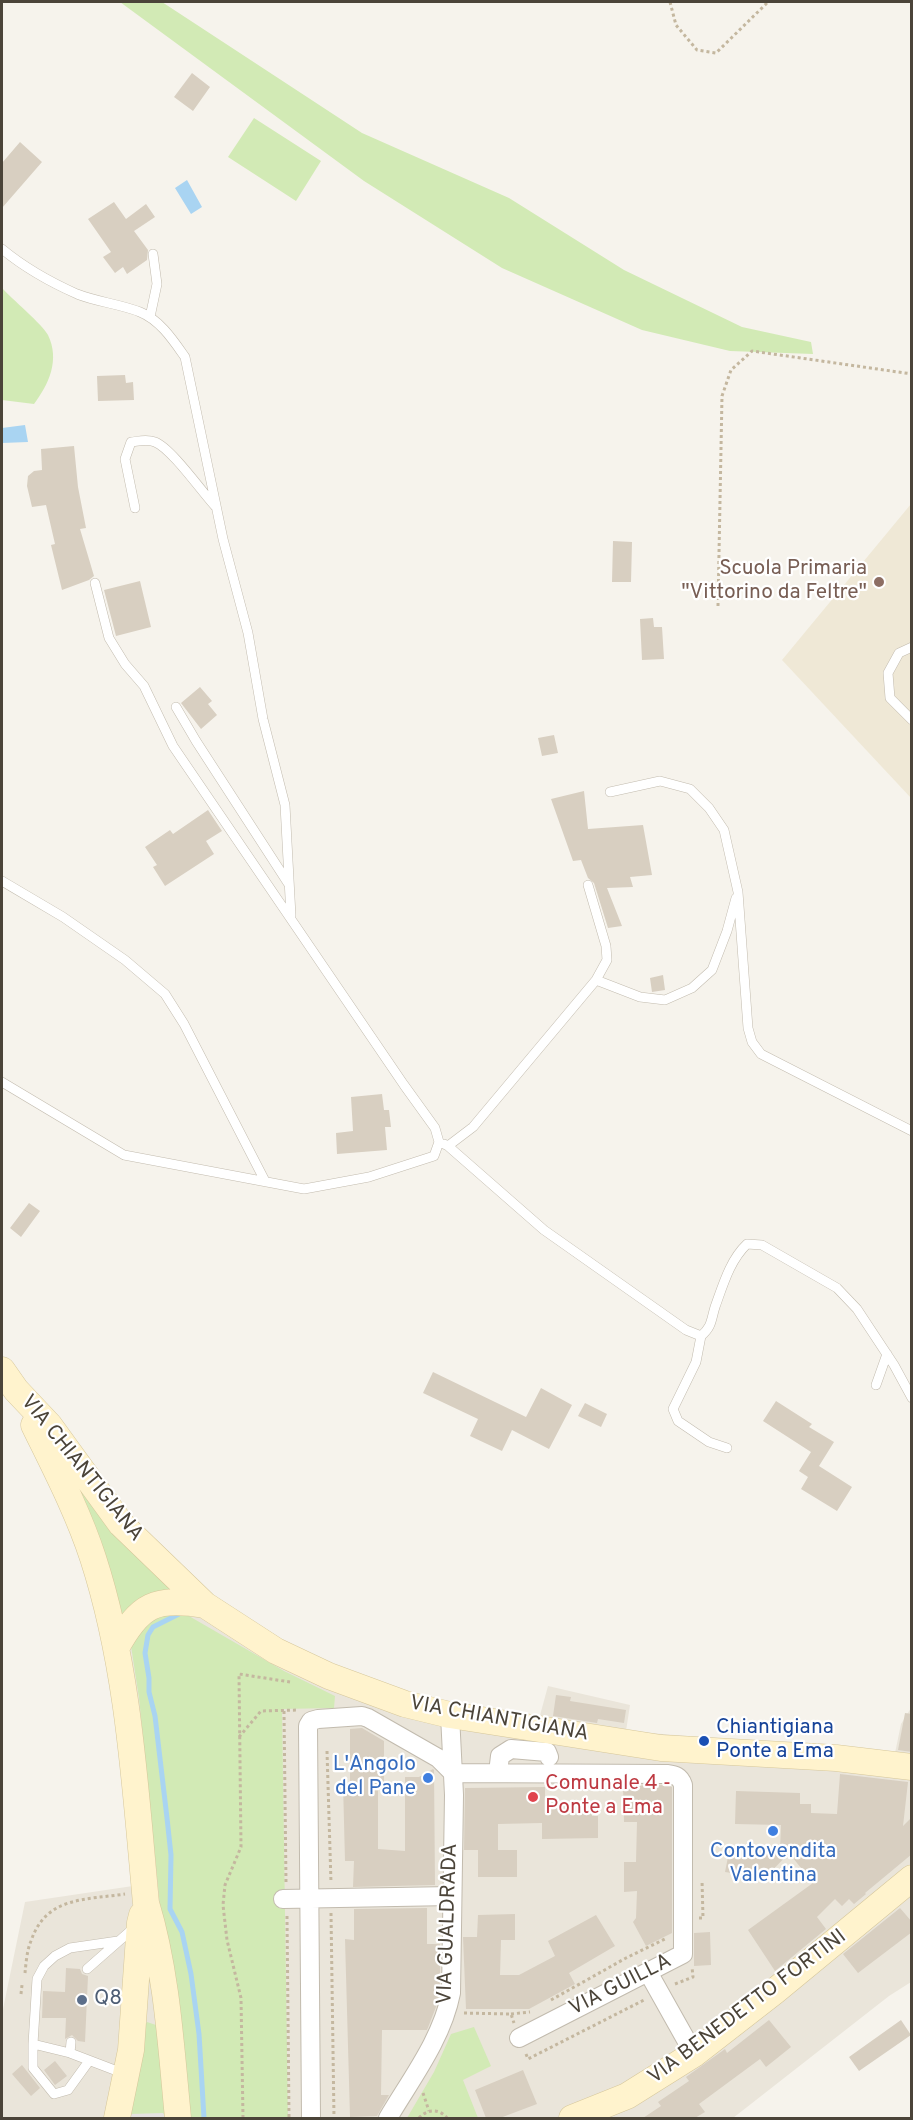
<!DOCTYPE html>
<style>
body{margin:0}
#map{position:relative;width:913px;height:2120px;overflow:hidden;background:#f6f3ec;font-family:Overpass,sans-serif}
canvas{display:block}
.frame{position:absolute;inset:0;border:3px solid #4b4439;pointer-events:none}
</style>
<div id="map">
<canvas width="913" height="2120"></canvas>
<div class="frame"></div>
</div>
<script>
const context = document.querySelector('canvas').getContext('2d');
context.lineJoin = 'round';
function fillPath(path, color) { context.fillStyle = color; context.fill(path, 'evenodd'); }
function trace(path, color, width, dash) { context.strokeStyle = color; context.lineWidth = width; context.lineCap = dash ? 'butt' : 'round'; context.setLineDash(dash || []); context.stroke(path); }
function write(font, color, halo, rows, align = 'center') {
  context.font = font + ' Overpass,sans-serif'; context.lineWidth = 4.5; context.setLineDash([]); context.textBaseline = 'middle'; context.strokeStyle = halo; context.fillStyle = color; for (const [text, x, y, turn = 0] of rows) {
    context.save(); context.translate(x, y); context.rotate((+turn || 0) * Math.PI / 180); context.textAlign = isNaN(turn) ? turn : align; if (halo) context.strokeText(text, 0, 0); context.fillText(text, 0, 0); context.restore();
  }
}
fillPath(new Path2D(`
 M209,1593L297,1650L374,1681L446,1703L539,1719L548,1686L630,1705L626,1731L895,1753L901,1724L911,1708V1982L889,1996L733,2118H2V2014L25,1902L153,1883L126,1644L142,1625L181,1609L192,1616Z`), '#eae5da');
fillPath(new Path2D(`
 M911,504V798L782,660Z`), '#efe8d6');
fillPath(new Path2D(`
 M120,2H162L362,133L509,198L624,270L742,327L811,342L813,354L730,351L642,330L502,268L364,181Z
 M254,118L321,161L296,201L228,157Z
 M2,288C11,298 43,325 48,335C60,360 49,384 34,404L2,400Z
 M76,1482L170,1588L121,1626Z
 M182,1612L284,1671L335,1696L334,1708L282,1709L288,2118H191L176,1982L161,1916L139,1698L131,1646C145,1624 155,1614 182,1612Z
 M147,2022L156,2025L160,2032L166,2118L130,2114L143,2028Z
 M474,2027L491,2066L463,2080L478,2118H407L434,2072L451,2034Z`), '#d2eab5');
fillPath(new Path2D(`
 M163,2113L166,2118H130V2114Z`), '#e5e3e0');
fillPath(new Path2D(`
 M187,180L202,207L191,214L175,188Z
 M25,425L28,442L2,443V428Z`), '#a9d4f2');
trace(new Path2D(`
 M179,1614L153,1627L148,1635L145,1653L149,1678V1692L155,1716L167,1818L171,1855L170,1909L182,1932L191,1974L199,2034L204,2118`), '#a9d4f2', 5);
fillPath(new Path2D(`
 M192,73L210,87L193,111L174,97Z
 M20,142L42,162L2,208V163Z
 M114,202L126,219L146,204L155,217L134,231L148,250L147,260L127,274L123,267L115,273L103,257L111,252L88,219Z
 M125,375L126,383L133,382L134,400L98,401L97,376Z
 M74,446L78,487L86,528L80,529L94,576L89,580L62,590L51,545L55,544L46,505L32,507L27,486L28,476L34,471L42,470L41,449Z
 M613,541L632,542L631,582H612Z
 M140,581L151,627L116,636L104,590Z
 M653,618L654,627H662L664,659L642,660L640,619Z
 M200,687L212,701L208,704L217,715L201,729L181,703Z
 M554,735L558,753L542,756L538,738Z
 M584,791L588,829L643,825L652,875L630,877L633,887L607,888L622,926L608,928L594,883L588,878L581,860L573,861L551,799Z
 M208,810L222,831L206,841L214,854L165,886L153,867L157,865L145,847L170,830L173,834Z
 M663,975L665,990L652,992L650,978Z
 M382,1094L384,1110H389L391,1127H385L387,1150L337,1154L336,1133L353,1131L351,1097Z
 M29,1203L40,1211L21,1237L10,1228Z
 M433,1372L526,1417L541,1388L572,1405L549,1449L512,1430L502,1451L470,1436L478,1419L423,1393Z
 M776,1401L812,1424L809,1427L834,1442L819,1466L852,1487L837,1511L801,1489L808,1477L799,1471L811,1452L763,1421Z
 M585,1403L607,1414L601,1427L578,1416Z
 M556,1695L571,1697L570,1701L626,1710L624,1723L598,1719L597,1723L553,1716Z
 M905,1713L912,1714V1752L898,1750Z
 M362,1728L384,1741V1784H378V1849L405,1851V1777H419L433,1769L434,1770L435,1885L353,1887L354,1861H345L343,1783L350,1784V1729Z
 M840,1774L908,1782L903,1826L912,1817V1854L865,1893L866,1894L854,1904L849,1899L842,1906L835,1899L817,1917L826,1929L775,1971L748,1930L813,1883L789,1853L765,1878L725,1872L728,1857L749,1858L780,1850L781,1825L735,1824L736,1791L800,1793V1804H811V1813L837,1814Z
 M623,1786L666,1785L672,1787V1933L646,1946L633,1922L636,1918L637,1891L624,1892V1862H636L637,1822H624Z
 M545,1787V1806L592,1805V1816H598V1838L542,1839V1823L498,1824V1850H517V1877H478V1850H464L465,1788Z
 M427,1908V1944H440V1992L436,2007L427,2030H382L381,2095H389L377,2116L350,2117L345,1939L354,1940V1909Z
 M900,1908L912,1922V1932L858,1973L843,1954Z
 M515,1914V1940H501L500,1975H519L555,1956L548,1941L596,1915L615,1946L569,1973L575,1984L529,2009H466L463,1937H477L478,1915Z
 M710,1932L711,1965L694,1966V1933Z
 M66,1968L80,1969L82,1974L88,1976L85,2042L78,2041L72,2035L65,2039L66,2018H42L43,1991L65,1992Z
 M769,2020L791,2047L766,2067L760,2059L699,2104L705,2112L695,2118H643L661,2106L658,2102L689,2081L686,2077L725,2049L727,2053Z
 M901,2020L911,2035L859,2071L849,2057Z
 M55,2061L67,2076L55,2085L44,2070Z
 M22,2065L40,2088L31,2096L12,2074Z
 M523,2070L537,2104L500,2118H486L475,2090Z`), '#d8cfc1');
const lane = new Path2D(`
 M2,249C25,268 50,282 77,294C97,302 120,304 140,312C160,320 173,340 185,357L223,539L248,633L263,719L285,805L291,916
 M150,317L157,284L153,254
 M135,508L125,459L131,442C140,441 147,439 155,442C171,448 202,492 215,506
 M912,647L899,653L888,673L890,698L912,720
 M176,707L196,741L288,883
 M610,792L660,781L690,789L709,808L724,830L738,892L748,1028L752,1042L761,1054L912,1131
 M2,881L63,917L125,960L165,994L184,1024L265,1181
 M596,980L640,997L665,1000L692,988L712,970L727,931L736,898
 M2,1082L124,1155L304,1189L369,1177L434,1156L439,1142L435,1128L404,1085L173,746L144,686L125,664L109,638L95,583
 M444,1144L448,1146L473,1127L596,980L607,960L606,946L588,885
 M448,1146L544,1230L686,1330L701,1336C712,1327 711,1320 715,1307C723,1285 730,1260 747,1244L762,1245L837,1288L857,1309L894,1365L912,1398
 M701,1336L696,1362L673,1409L678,1421L709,1442L727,1448
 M876,1385L887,1354
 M87,1969L136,1926
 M71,2042L70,2053L125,2074
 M33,2044V2068L54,2094L68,2090L89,2061
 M70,2053L33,2044L37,1979L44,1966L55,1956L70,1948L118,1941`);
const street = new Path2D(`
 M453,1773L667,1774C675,1775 680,1776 683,1785V1954L519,2038
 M498,1773L500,1756L511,1749L547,1752L549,1757
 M283,1899L452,1896
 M648,1972L694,2054
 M311,2118L308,1726L311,1721L318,1719L362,1716L368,1718L438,1758L453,1773
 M388,2118C411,2079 442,2039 451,1993L454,1795L450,1715`);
const secondary = new Path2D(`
 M2,1370L16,1390L49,1425L121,1524L205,1605L276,1651L329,1676L405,1704L450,1715L661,1748L836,1758L912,1767
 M34,1425C55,1468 78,1512 93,1558C129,1669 135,1787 146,1903C167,1972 171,2047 178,2118
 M116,1648C140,1604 155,1597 205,1605
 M117,2118L131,2050L140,1923L142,1915
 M572,2118L627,2096L694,2054L775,1991L912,1878`);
trace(lane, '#c2bbae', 10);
trace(street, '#c2bbae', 20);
trace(secondary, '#d6c79b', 27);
trace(new Path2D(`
 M670,2L676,25L697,50L716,53L768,2
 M718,606L722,396L731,370L752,351L912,374
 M284,1711L286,1883
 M239,1737L261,1711L298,1710
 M327,1751L331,1883
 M331,1913L334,2118
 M287,1916L289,2118
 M699,1918H703L702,1880
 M25,1973C26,1963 27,1950 31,1941C46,1896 86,1900 125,1894
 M675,1984L693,1977L692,1967
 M21,1994L22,1985
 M551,2000L626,1958L667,1938
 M464,2013L511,2014L514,2023
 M511,2014L530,2012
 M526,2054L528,2059L646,1999
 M423,2093L429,2111
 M243,2118L241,1998L227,1940L223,1905L225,1885L241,1847L239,1674L290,1682
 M419,2118C427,2109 439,2108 447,2118`), '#c4b79f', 3, [3, 3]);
trace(lane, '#fff', 9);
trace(street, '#fff', 18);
trace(secondary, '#fff3cd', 26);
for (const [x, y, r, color] of [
 [879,582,6,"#8d6e63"],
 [704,1741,6,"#1a4fb4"],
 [428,1778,6,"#3f7fe0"],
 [533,1797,6,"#e0444e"],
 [773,1831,6,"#3f7fe0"],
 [82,2000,6,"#5c6f8a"]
]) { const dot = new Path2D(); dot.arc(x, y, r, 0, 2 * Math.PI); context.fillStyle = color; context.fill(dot); trace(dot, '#fff', 2); }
write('21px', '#785e54', '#fff', [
 ["Scuola Primaria",867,570],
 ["\"Vittorino da Feltre\"",867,594]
], 'right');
write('21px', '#4b4439', '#fff', [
 ["VIA CHIANTIGIANA",81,1469,51],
 ["VIA CHIANTIGIANA",499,1720,10],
 ["VIA GUALDRADA",449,1924,-88],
 ["VIA GUILLA",621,1986,-27],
 ["VIA BENEDETTO FORTINI",748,2008,-37]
]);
write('21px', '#164399', '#fff', [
 ["Chiantigiana",716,1729],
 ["Ponte a Ema",716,1753]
], 'left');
write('21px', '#366cbe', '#fff', [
 ["L'Angolo",416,1766],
 ["del Pane",416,1790],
 ["Contovendita",773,1853,"center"],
 ["Valentina",773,1877,"center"]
], 'right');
write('21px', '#be3a42', '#fff', [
 ["Comunale 4 -",545,1785],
 ["Ponte a Ema",545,1809]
], 'left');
write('21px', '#4e5e75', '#fff', [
 ["Q8",94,2000]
], 'left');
</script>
